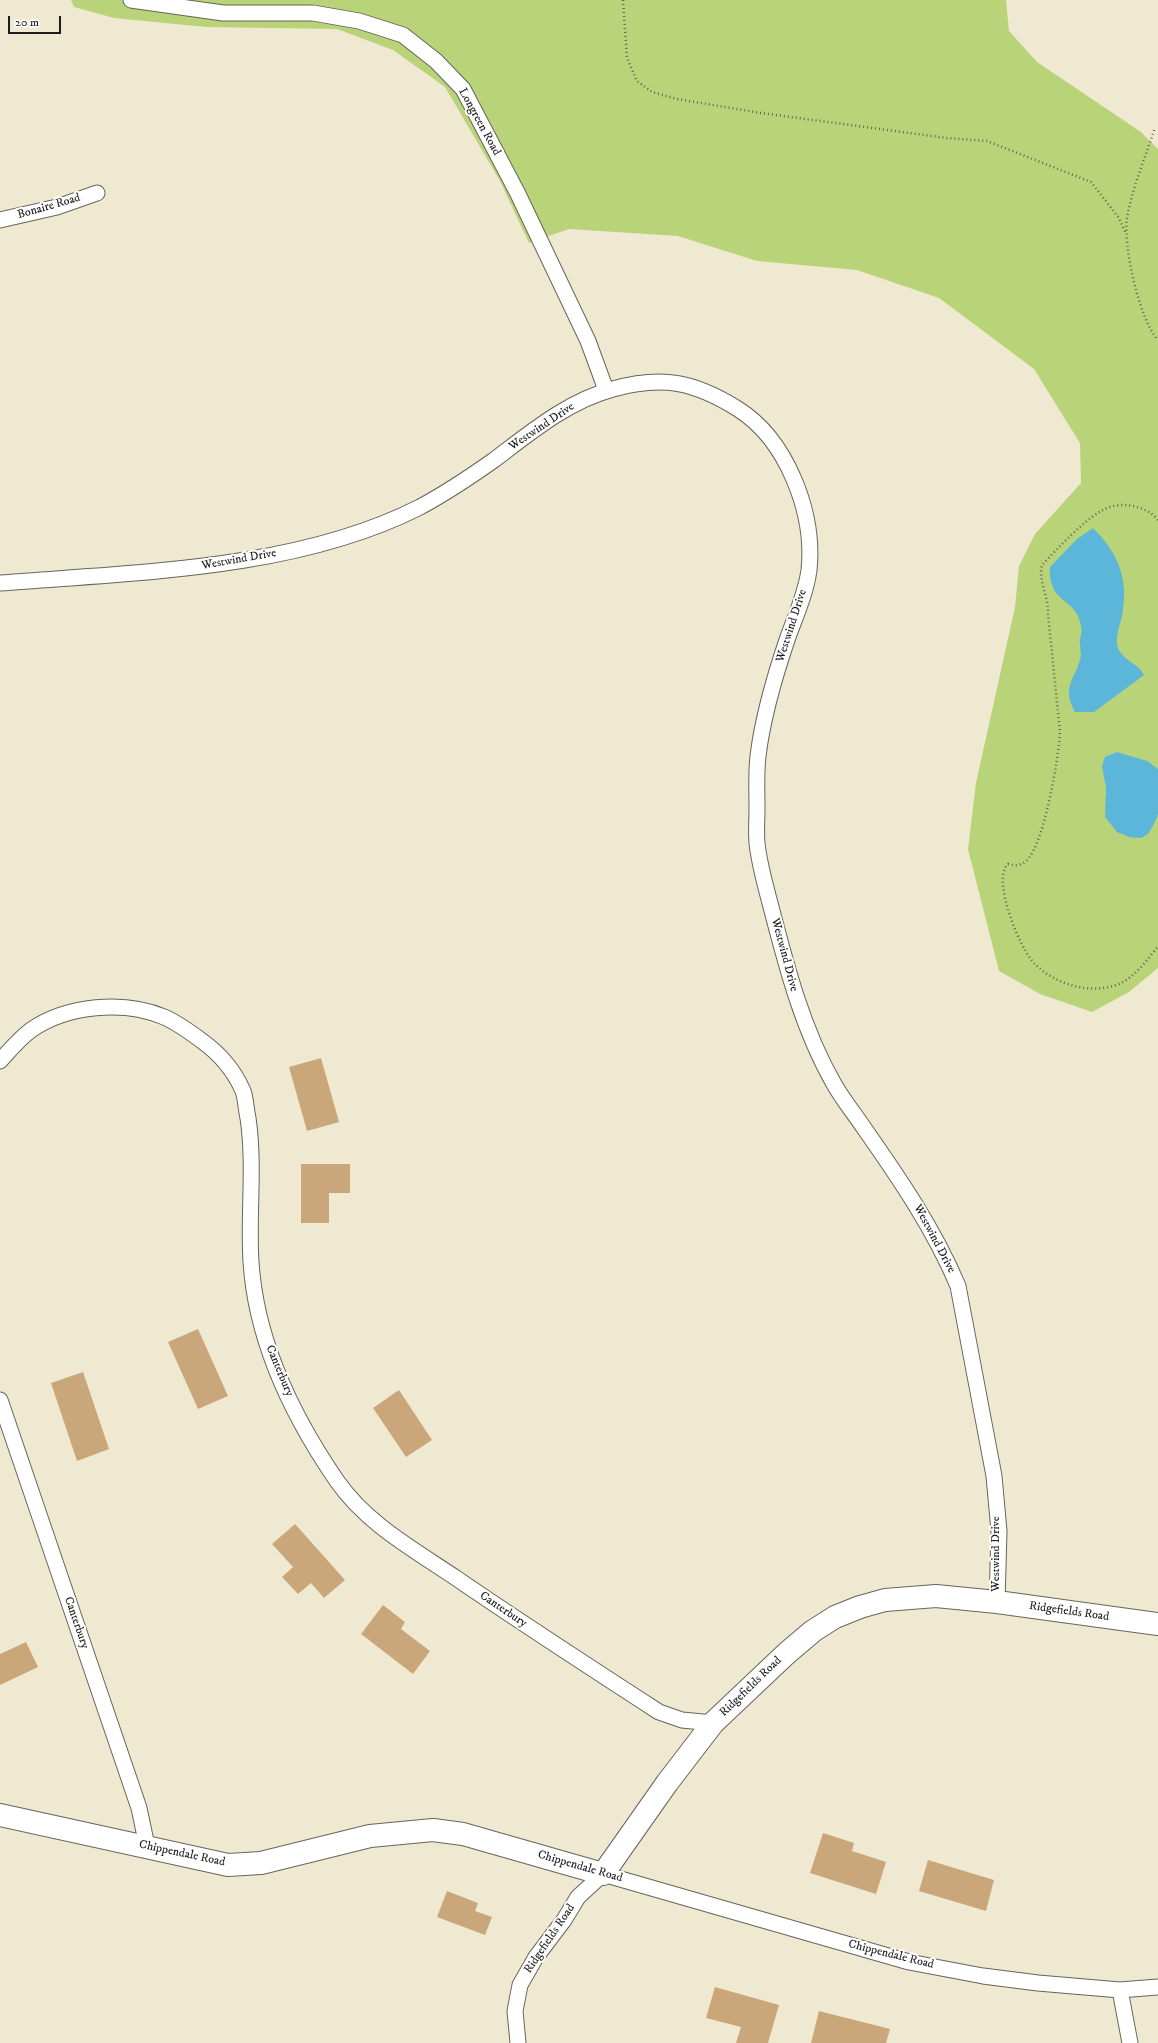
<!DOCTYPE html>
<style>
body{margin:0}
#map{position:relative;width:1158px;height:2043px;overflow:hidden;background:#f0e9d1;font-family:"IM FELL DW Pica",serif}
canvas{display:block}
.scale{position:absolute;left:8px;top:16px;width:53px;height:18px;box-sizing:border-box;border:2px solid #1c1c1c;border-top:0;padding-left:5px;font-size:12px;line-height:14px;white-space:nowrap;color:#1c1c1c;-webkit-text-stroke:3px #fff;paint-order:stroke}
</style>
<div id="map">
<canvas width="1158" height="2043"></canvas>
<div class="scale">20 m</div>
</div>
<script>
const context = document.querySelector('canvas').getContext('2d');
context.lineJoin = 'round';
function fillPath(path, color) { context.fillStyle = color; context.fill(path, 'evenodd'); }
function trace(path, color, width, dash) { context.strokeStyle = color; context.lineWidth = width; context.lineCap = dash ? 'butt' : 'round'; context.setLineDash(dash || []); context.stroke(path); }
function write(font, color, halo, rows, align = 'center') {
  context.font = font + ' "IM FELL DW Pica",serif'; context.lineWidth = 4; context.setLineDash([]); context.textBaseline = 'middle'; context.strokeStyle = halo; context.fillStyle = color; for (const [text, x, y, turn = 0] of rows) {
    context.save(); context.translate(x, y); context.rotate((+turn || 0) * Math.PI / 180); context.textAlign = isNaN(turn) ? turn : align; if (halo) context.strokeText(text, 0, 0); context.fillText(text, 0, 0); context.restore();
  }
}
fillPath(new Path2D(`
 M71,0H1006L1009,31L1037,62L1141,132L1158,149V968L1129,992L1092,1012L1040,994L999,971L968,849L976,783L1015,607L1019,566L1035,534L1081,483L1080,443L1034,369L939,298L857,270L757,261L678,236L569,229L529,243L500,181L445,87L393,50L337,29L206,27L114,18L74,7Z`), '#b9d378');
fillPath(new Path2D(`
 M1093,528C1119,554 1129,580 1122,616C1120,625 1116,634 1117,644C1119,659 1137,662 1144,675L1094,712H1075C1062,688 1073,682 1080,660C1082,655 1080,650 1080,644C1079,638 1083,633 1081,626C1077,597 1048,605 1050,567L1077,539Z
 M1117,752L1147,761L1158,769V814L1155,822L1148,834L1141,838L1129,837L1117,832L1105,817L1106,788L1102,766L1105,757Z`), '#5bb6d9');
fillPath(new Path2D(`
 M321,1058L339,1122L307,1131L289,1067Z
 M301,1164H350V1193H329V1223H301Z
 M198,1329L228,1396L198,1409L168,1342Z
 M83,1372L109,1449L77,1461L51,1383Z
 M399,1390L432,1440L406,1457L373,1408Z
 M295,1524L345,1580L324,1598L311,1583L298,1594L282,1577L293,1567L272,1544Z
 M383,1605L405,1622L401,1629L430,1651L413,1674L361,1634Z
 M26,1642L38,1667L0,1685V1654Z
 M823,1833L854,1843L852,1851L886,1862L876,1894L810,1873Z
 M928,1860L994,1880L986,1911L919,1891Z
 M447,1891L478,1903L475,1911L492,1917L485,1935L437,1917Z
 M715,1987L779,2005L768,2043H736L741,2027L706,2018Z
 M819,2011L890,2029L886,2043H811Z`), '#caa67b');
const street = new Path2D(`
 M131,0L223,13H313L359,21L403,35L436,61L463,89L518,194L588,341L606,390
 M0,220L57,207L97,193
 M0,583C137,572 296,570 420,507C446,493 470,477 494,460C531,432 568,401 613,389C663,375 695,382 738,409C787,440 815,513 809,570C806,593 796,615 788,637C775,675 763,715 758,756C756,773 757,791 757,808C757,820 756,832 757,843C759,863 765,884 770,903C786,965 802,1028 834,1084C843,1100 854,1113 864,1128C899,1178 934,1229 958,1286L994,1476L999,1531L997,1602
 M0,1061C10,1050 19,1039 31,1030C67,1005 124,1000 164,1017C178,1023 190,1032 202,1041C220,1054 234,1070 243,1091C246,1099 246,1110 248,1118C255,1166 248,1214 251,1262C256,1341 293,1417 337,1481C367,1524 413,1549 456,1578C523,1624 591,1668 659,1712L682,1720L713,1723
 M0,1400L139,1808L147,1846
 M1120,1990L1130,2043
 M518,2043L515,2011L520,1985L536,1957L564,1920L578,1897L603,1874L909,1962L983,1976L1038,1983L1120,1990L1158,1987`);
const secondary = new Path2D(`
 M0,1815L228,1865L261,1863L370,1836L433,1830L463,1834L603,1874L667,1783L713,1723L787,1653L813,1631L835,1617L860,1607L885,1600L936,1596L997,1602L1158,1624`);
trace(street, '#66645b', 17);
trace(secondary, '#66645b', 24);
trace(new Path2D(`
 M623,0L627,58L637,81L652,92L677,99L761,113L947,138L987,141L1091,182L1119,218L1126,234
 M1154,130C1145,159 1132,188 1127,218C1123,246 1139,319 1158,340
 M1158,520C1146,505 1118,500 1101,511C1082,522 1057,549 1042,565C1038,582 1049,597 1048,614L1060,732C1059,757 1044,844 1027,860C1021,866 1015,866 1008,864C991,879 1020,950 1035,964C1056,985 1091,995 1119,984C1134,978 1149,958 1158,946`), '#66645b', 2.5, [1, 3]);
trace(street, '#fff', 15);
trace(secondary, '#fff', 22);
write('12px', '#1c1c1c', '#fff', [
 ["Longreen Road",479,122,61],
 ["Bonaire Road",49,207,-16],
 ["Westwind Drive",542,427,-34],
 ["Westwind Drive",239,560,-10],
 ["Westwind Drive",792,626,-72],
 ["Westwind Drive",784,955,75],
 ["Westwind Drive",934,1239,62],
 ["Canterbury",279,1371,67],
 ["Westwind Drive",997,1554,-90],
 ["Canterbury",503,1610,34],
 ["Ridgefields Road",1069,1612,8],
 ["Canterbury",76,1623,71],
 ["Ridgefields Road",751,1687,-44],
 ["Chippendale Road",182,1854,12],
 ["Chippendale Road",580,1867,16],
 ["Ridgefields Road",550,1939,-56],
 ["Chippendale Road",891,1955,14]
]);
</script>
